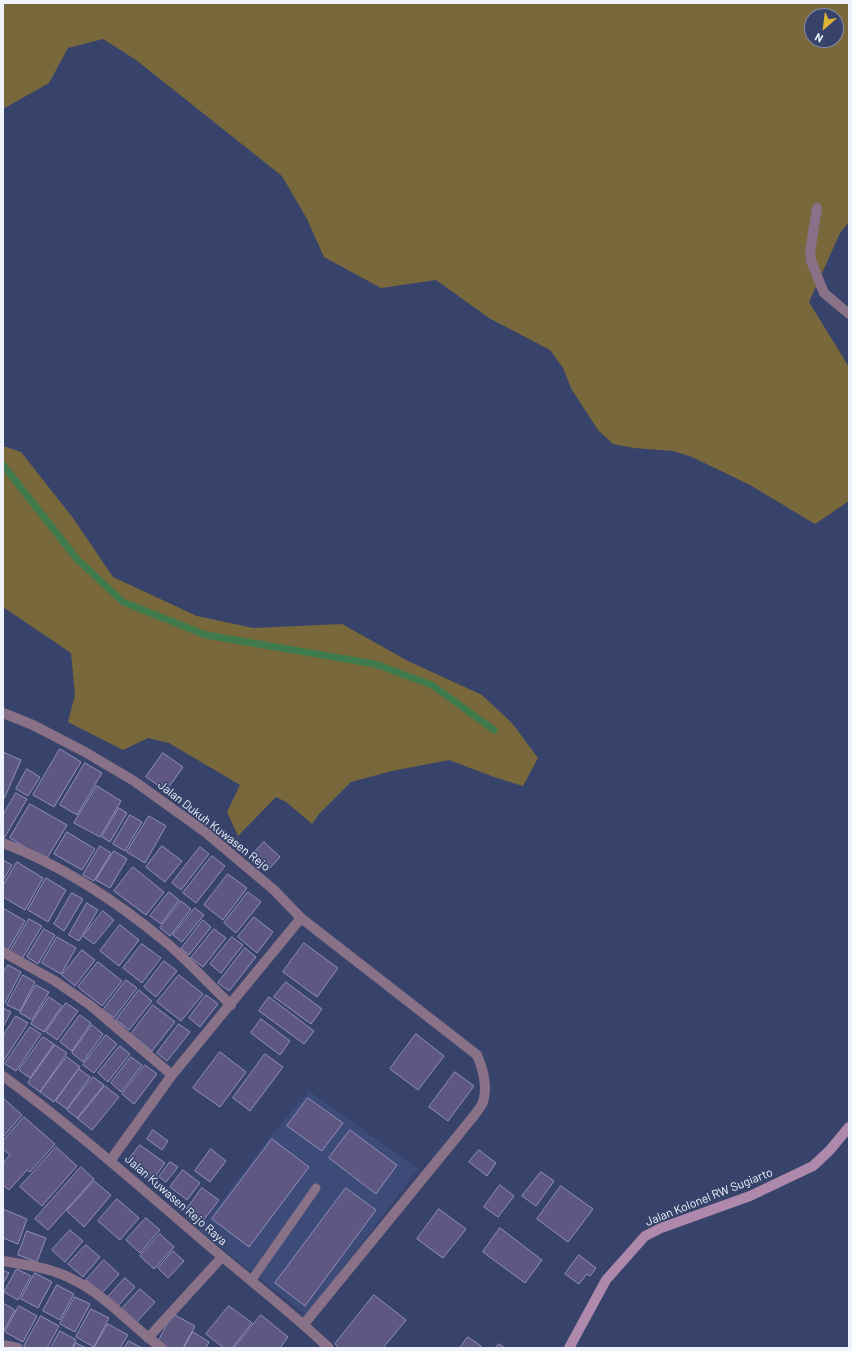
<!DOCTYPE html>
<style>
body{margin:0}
#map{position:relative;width:852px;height:1351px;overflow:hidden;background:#37436a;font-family:Barlow,sans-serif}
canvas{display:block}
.frame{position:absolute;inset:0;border:4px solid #eff3fd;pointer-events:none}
.north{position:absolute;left:804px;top:8px;width:40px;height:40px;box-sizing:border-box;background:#37436a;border:1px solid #8189a5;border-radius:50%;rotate:208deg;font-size:11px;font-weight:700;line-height:16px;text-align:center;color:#eff3fd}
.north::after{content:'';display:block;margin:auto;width:14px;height:18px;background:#dcb233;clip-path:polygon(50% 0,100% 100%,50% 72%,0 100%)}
</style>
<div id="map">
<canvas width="852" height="1351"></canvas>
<div class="frame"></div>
<div class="north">N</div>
</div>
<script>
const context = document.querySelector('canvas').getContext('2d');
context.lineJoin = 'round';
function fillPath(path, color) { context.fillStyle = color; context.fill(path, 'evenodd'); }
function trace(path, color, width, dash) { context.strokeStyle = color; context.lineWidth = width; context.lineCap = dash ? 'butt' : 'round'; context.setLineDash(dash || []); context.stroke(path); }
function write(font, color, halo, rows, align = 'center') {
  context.font = font + ' Barlow,sans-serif'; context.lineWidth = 3; context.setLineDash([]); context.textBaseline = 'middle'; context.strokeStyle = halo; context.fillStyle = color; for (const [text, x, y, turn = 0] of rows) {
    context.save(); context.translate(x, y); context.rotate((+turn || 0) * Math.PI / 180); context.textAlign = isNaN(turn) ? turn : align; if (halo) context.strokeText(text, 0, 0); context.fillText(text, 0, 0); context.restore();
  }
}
fillPath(new Path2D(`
 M309,1091L418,1169L307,1316L199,1230L270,1137Z`), '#3d4b79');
fillPath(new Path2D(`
 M3,3H849V222L840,233L809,302L849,367V501L815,524L750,485L692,457L673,451L634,448L613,444L598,430L572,390L563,368L550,350L489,318L436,280L381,288L324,257L307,219L282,176L136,60L103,39L68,48L49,83L3,109ZM812,16H836V40H812Z
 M3,446L21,452L73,518L113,577L197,616L253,628L342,624L408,661L482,695L512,723L538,758L523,786L494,777L449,760L392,771L351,782L319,814L312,824L286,802L276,797L238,836L227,812L240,785L169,743L148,738L123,750L68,722L75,695L71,653L3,607Z`), '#79683c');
trace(new Path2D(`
 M3,465L77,559L123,602L206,635L375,664L432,685L494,730`), '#3e7a4b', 7);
const building = new Path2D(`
 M60,749L81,762L54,807L33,795Z
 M3,752L21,760L4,799L3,798Z
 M163,753L183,767L166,791L146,777Z
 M85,763L102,773L77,815L60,805Z
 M27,769L40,777L28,796L16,789Z
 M97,786L121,801L100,837L74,823Z
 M16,793L27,799L3,840V815Z
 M30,804L67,825L46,860L10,838Z
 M119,808L127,813L110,842L102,837Z
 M130,815L142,822L125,851L113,844Z
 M149,816L166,826L145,863L127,852Z
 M67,832L95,849L82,870L54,854Z
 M264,842L280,857L267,871L251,856Z
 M100,846L111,853L94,881L83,875Z
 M162,846L182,861L165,882L146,867Z
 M200,847L209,854L181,890L172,883Z
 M114,851L127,859L110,888L96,880Z
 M212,856L225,866L196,903L183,893Z
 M3,860L12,865L3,881Z
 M17,862L43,878L25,910L3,897V886Z
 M133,867L164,892L146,915L114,891Z
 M228,874L247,888L223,920L204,905Z
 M46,878L66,890L48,922L28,910Z
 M169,892L179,900L161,924L150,916Z
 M248,892L261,902L236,933L224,923Z
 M72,893L83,899L64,931L54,924Z
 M181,901L191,909L170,936L160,928Z
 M87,903L98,910L79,941L69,935Z
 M3,908L25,921L8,950L3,948Z
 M195,908L204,915L182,942L173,935Z
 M103,911L114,920L94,944L83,936Z
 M254,917L273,932L257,953L238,937Z
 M29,919L42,926L22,959L10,952Z
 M203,920L211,927L189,955L181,949Z
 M120,925L139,940L119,966L100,951Z
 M44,929L55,935L38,964L27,957Z
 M214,929L226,938L203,967L191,958Z
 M57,937L76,948L61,974L42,963Z
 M232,937L243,945L221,973L210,964Z
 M304,943L338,968L317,997L283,972Z
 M142,944L161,958L142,983L123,968Z
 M245,948L256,957L229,991L218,983Z
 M82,950L95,960L75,986L62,975Z
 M164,961L177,971L156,997L144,987Z
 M98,962L122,981L102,1006L78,987Z
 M8,965L21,972L5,1003L3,1002V973Z
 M23,975L35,982L20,1011L7,1005Z
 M179,975L203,994L181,1021L157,1002Z
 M126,980L137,988L114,1018L103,1010Z
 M286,982L322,1009L311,1024L274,997Z
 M36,985L49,992L32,1020L20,1013Z
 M139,990L152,1001L129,1030L116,1020Z
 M206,995L218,1004L200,1027L189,1018Z
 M49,997L62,1006L44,1032L31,1024Z
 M269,997L314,1031L304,1044L259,1011Z
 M66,1003L78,1011L57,1040L46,1032Z
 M153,1005L175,1022L152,1051L131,1034Z
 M3,1008L11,1012L3,1027Z
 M80,1015L91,1023L72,1051L60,1042Z
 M16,1016L28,1023L3,1062V1036Z
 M261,1019L290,1041L280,1055L251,1033Z
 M179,1024L190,1032L167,1061L157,1053Z
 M92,1025L103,1034L83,1062L72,1053Z
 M30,1027L41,1034L16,1071L5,1064Z
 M416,1034L444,1056L418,1090L390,1069Z
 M106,1035L117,1044L94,1073L83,1065Z
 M43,1037L54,1044L30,1078L19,1070Z
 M55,1045L67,1053L40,1092L28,1083Z
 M120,1046L130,1054L108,1082L98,1073Z
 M220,1052L246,1072L220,1107L193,1088Z
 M265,1054L283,1067L250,1111L233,1098Z
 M67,1057L80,1067L54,1102L40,1092Z
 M131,1057L142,1065L121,1092L111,1083Z
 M145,1065L157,1074L134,1104L122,1094Z
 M79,1069L90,1077L67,1109L56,1101Z
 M455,1072L474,1086L448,1121L429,1107Z
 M93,1077L104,1085L77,1118L67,1110Z
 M105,1086L119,1097L92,1130L78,1119Z
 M3,1098L22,1115L4,1136H3Z
 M308,1098L343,1123L322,1151L287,1126Z
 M24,1117L55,1144L30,1172L27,1170L9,1190L3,1185V1163L10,1155L3,1149V1141Z
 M153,1130L168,1141L162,1150L147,1139Z
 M350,1130L397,1165L376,1194L329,1158Z
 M272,1139L309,1167L249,1247L212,1219Z
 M140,1145L165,1163L152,1181L127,1162Z
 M56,1147L77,1166L42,1206L20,1187Z
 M211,1149L226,1161L210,1182L195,1171Z
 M479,1150L496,1163L487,1176L469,1162Z
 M170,1162L178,1167L166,1182L159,1177Z
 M81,1167L94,1179L48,1230L35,1219Z
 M183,1170L200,1183L187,1200L170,1187Z
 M541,1172L554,1181L536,1206L522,1196Z
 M94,1181L111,1195L84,1227L67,1211Z
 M500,1185L514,1196L498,1217L484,1207Z
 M561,1186L593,1209L568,1242L537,1219Z
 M202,1188L219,1200L203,1221L187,1209Z
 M346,1188L376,1210L305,1306L275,1283Z
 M117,1199L139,1218L120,1240L98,1221Z
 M3,1209L27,1219L18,1244L3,1238Z
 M439,1209L466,1229L443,1258L417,1239Z
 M146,1218L160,1230L140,1253L126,1240Z
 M500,1228L542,1260L525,1283L483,1252Z
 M70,1230L83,1241L65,1262L52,1250Z
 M27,1231L46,1238L37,1262L18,1255Z
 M160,1234L174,1247L154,1269L140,1256Z
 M86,1245L100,1257L83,1277L68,1264Z
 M173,1251L184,1261L168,1278L158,1268Z
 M579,1255L596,1268L590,1276L587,1274L579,1284L565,1274Z
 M104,1260L119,1274L102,1293L86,1280Z
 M17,1269L31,1276L18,1300L4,1292Z
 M3,1270L9,1273L3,1284Z
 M35,1273L52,1282L38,1308L21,1299Z
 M125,1278L135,1287L117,1307L107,1298Z
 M57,1285L74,1294L60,1320L43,1311Z
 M140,1289L155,1302L135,1324L120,1311Z
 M374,1295L406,1320L383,1348H339L335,1344Z
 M75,1297L90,1304L75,1332L60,1324Z
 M3,1303L15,1310L3,1332Z
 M19,1306L37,1316L23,1342L5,1332Z
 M229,1306L252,1323L232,1348H224L206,1334Z
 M91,1309L109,1318L94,1347L76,1337Z
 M173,1314L195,1326L183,1348H168L158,1342Z
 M261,1315L288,1337L280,1348H234Z
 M41,1316L59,1326L47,1348H27L24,1346Z
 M108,1324L128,1335L120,1348H94Z
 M60,1331L76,1340L72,1348H51Z
 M193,1332L209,1342L206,1348H184Z
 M468,1337L481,1346L480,1348H460Z
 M129,1341L142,1348H124Z
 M76,1343L86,1348H73Z
 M499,1344L505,1348H495Z`);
fillPath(building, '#5d5782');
trace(building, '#938ebc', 1);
trace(new Path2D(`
 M251,1281L316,1188`), '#897187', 9);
trace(new Path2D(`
 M817,208L810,252L811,261L824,293L849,314
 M3,713L33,725L85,752L134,781L205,832L274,890L301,918L172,1075L110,1161
 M3,843C64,866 118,902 168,944C190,963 210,985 231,1005
 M301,918L477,1055C483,1069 488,1086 483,1102C480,1110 466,1125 460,1133L304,1324
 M3,952L55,981L90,1005L172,1075
 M3,1076C74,1128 140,1187 207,1244C248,1279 290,1311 329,1348
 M3,1261C27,1265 52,1268 74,1280C107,1296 132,1327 162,1348
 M148,1338L222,1257
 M3,1345L18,1348`), '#897187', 10);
trace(new Path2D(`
 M569,1348L606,1280L645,1236L661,1228L750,1196L813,1166L830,1150L849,1127`), '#af89ab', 10);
write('12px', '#eff3fd', '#37436a', [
 ["Jalan Dukuh Kuwasen Rejo",214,826,38],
 ["Jalan Kolonel RW Sugiarto",709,1197,-22],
 ["Jalan Kuwasen Rejo Raya",176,1200,41]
]);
</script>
